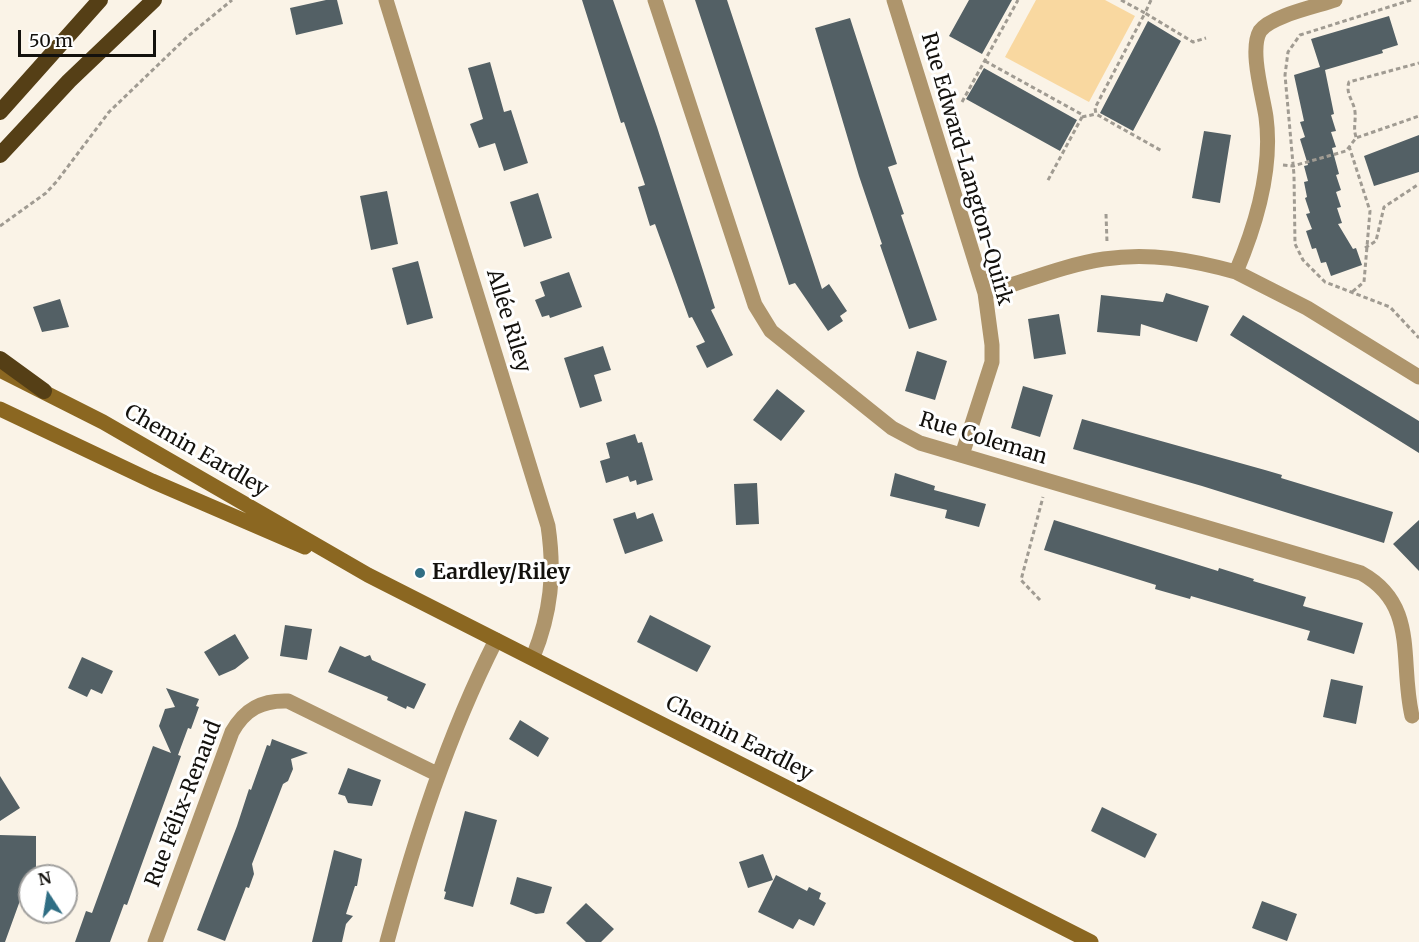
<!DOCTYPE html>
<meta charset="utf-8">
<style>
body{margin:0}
#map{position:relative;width:1419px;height:942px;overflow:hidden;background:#faf3e7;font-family:Merriweather,serif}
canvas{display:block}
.north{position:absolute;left:18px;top:864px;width:60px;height:60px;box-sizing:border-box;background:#fff;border:2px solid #a1a09e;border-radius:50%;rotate:348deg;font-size:16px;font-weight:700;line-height:24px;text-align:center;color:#13110d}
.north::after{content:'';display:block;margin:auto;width:21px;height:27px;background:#306e84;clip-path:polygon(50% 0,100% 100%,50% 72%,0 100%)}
.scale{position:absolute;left:18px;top:30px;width:138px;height:27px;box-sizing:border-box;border:3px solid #13110d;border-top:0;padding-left:8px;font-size:18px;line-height:21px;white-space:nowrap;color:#13110d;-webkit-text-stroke:4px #fff;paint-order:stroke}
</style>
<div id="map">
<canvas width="1419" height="942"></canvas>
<div class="north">N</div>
<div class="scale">50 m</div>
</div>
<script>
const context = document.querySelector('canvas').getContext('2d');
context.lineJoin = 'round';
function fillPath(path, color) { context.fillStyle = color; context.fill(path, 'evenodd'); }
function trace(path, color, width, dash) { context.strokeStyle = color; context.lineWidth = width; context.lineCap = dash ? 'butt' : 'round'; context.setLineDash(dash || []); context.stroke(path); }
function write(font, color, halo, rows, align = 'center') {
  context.font = font + ' Merriweather,serif'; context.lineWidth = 6; context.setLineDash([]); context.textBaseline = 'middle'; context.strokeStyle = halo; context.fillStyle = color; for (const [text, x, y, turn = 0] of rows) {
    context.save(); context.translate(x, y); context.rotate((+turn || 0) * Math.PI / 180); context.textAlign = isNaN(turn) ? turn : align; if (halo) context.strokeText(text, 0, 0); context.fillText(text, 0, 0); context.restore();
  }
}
fillPath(new Path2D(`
 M1036,0H1105L1135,16L1089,102L1005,57Z`), '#f9d8a0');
fillPath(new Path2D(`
 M326,0H337L343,24L296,35L290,8Z
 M582,0H613L657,127L715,308L711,310L733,355L707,368L696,346L705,342L692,317L689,318L655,224L650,226L638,187L645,185L624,122L621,123Z
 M695,0H727L822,289L829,284L847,311L840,316L843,321L828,331L795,283L789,285Z
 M969,0H1012L982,54L949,36Z
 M1389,16L1398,45L1382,50L1383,53L1325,70L1334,114L1331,115L1336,131L1331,132L1336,147L1332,148L1339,174L1336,175L1341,190L1336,192L1341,207L1337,208L1342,223L1338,224L1353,249L1356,248L1362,265L1331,276L1326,262L1321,263L1316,248L1312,249L1306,231L1312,229L1306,214L1310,213L1305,198L1307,197L1304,182L1308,181L1304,166L1308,165L1300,139L1305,137L1300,122L1304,121L1294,75L1320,67L1311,39Z
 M850,18L897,164L888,167L904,214L901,215L937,320L909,329L880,245L882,244L859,176L815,28Z
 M1148,21L1181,41L1133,131L1100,113Z
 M490,62L504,112L511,110L528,163L504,171L495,143L479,148L470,124L483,119L468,68Z
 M984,68L1077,120L1060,151L966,99Z
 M1204,131L1231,135L1220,203L1192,198Z
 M1419,135V172L1374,186L1364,156Z
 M387,191L398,244L371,250L360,196Z
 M538,193L552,238L524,247L510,202Z
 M418,261L433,318L407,325L392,268Z
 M569,272L582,307L550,318L549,315L542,317L535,300L545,296L540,282Z
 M1166,293L1209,306L1197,342L1141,324L1140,336L1097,332L1101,295L1163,302Z
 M60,299L69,327L42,332L33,307Z
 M1059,314L1066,354L1034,359L1028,319Z
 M1243,315L1419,421V453L1230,335Z
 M603,346L611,370L594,375L602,401L580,408L564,358Z
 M917,351L947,361L935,400L905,391Z
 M1023,386L1053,395L1040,437L1011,428Z
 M777,389L805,411L781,441L753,420Z
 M1082,419L1265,470L1282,475L1281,478L1393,512L1384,543L1202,486L1073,449Z
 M635,434L638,443L642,442L653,480L637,485L636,480L630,482L628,476L606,483L600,461L610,458L606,443Z
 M895,473L935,486L934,490L986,504L979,527L945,518L947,510L890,496Z
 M757,483L759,524L736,525L734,484Z
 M635,512L637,519L653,513L663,541L625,554L613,519Z
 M1054,520L1218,571L1219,568L1254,579L1253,581L1306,597L1303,606L1363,623L1354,654L1307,640L1310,631L1191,596L1190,599L1155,589L1156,585L1044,550Z
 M1419,520V571L1393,544Z
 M650,615L711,646L697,672L637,642Z
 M285,625L312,629L307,660L280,656Z
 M235,634L249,658L235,669L219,676L204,652Z
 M340,646L365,657L370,655L372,660L426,684L414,709L407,706L406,709L387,700L388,697L328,672Z
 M82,657L113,671L102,694L91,689L87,697L68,688Z
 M1331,679L1363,686L1356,724L1323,717Z
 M166,688L199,699L196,706L199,707L191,729L188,728L178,755L181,756L127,905L124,904L110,942H75L86,911L92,913L153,746L171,753L159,726L165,709L175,707Z
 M520,720L549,738L538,757L509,739Z
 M272,739L308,753L291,759L293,769L288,781L283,784L252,864L254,874L249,888L246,887L225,941L197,930L237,826L249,789L251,790L267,745L270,746Z
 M348,768L381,780L372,806L348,803L345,796L338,794Z
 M0,776L20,808L0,821Z
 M1102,807L1157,834L1145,858L1091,831Z
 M465,811L497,820L473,907L444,899L446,892L444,891Z
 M0,835L36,836V876H30V884H26L5,942H0Z
 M334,850L362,859L357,886H355L346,914L353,916L346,924L342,942H312Z
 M763,854L773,880L748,888L739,862Z
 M776,875L807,891L809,887L821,893L819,899L826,903L814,926L799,919L793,929L758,912Z
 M517,877L552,887L544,913L536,914L510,904Z
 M1262,901L1297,914L1287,941L1252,928Z
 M586,903L614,929L601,942H586L566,923Z`), '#536065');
trace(new Path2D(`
 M1121,0L1145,13L1095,108L1096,114L1162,151
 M1151,0L1145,13L1193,42L1206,38
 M1411,0L1300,35L1288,52L1285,75L1294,175L1295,244L1303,260L1325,282L1390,307L1419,338
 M985,61L1081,114L1082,117L1047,182
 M962,102L1018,0
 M1082,117L1096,114
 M1356,137C1353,128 1356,121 1355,112C1354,101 1345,94 1349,82L1419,63
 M1349,146L1370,211L1364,282L1352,292
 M1283,165L1293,166L1346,151L1356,138L1419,116
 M1106,214L1107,242
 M0,226L46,193L57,181L109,112L187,37L232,0
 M1365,248L1376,241L1384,207L1419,184
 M1040,600L1021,580L1043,497`), '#a09b92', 3, [4.5, 3]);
trace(new Path2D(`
 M386,0L548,526C555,573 551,613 533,657
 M655,0L755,305L771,331L892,428L920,443L1361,573C1419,605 1399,660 1412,716
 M894,0L985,293L992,345V362L962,455
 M1335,0C1318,6 1270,16 1260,31C1249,50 1263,96 1266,117C1273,169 1256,225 1236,272L1307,308L1419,377
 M985,293C1024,282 1064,265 1104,259C1150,252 1192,260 1236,272
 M155,942L232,732C245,709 262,700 288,701L437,774
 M387,942C415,838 447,737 496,640`), '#ae956c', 15);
trace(new Path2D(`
 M0,370L103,422L368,575L1091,942
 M0,409L152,481L305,547`), '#8b6721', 15);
trace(new Path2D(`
 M0,112L100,0
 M0,155L69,81L154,0
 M0,359L44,391`), '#553f16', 16);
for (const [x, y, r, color] of [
 [420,573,6,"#306e84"]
]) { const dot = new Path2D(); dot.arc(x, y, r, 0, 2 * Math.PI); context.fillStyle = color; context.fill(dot); trace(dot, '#fff', 2); }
write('21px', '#13110d', '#fff', [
 ["Rue Edward-Langton-Quirk",966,169,74],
 ["Allée Riley",508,321,73],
 ["Rue Coleman",983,439,17],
 ["Chemin Eardley",196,451,30],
 ["Chemin Eardley",739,739,27],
 ["Rue Félix-Renaud",184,804,-69]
]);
write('bold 21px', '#13110d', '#fff', [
 ["Eardley/Riley",432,573]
], 'left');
</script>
